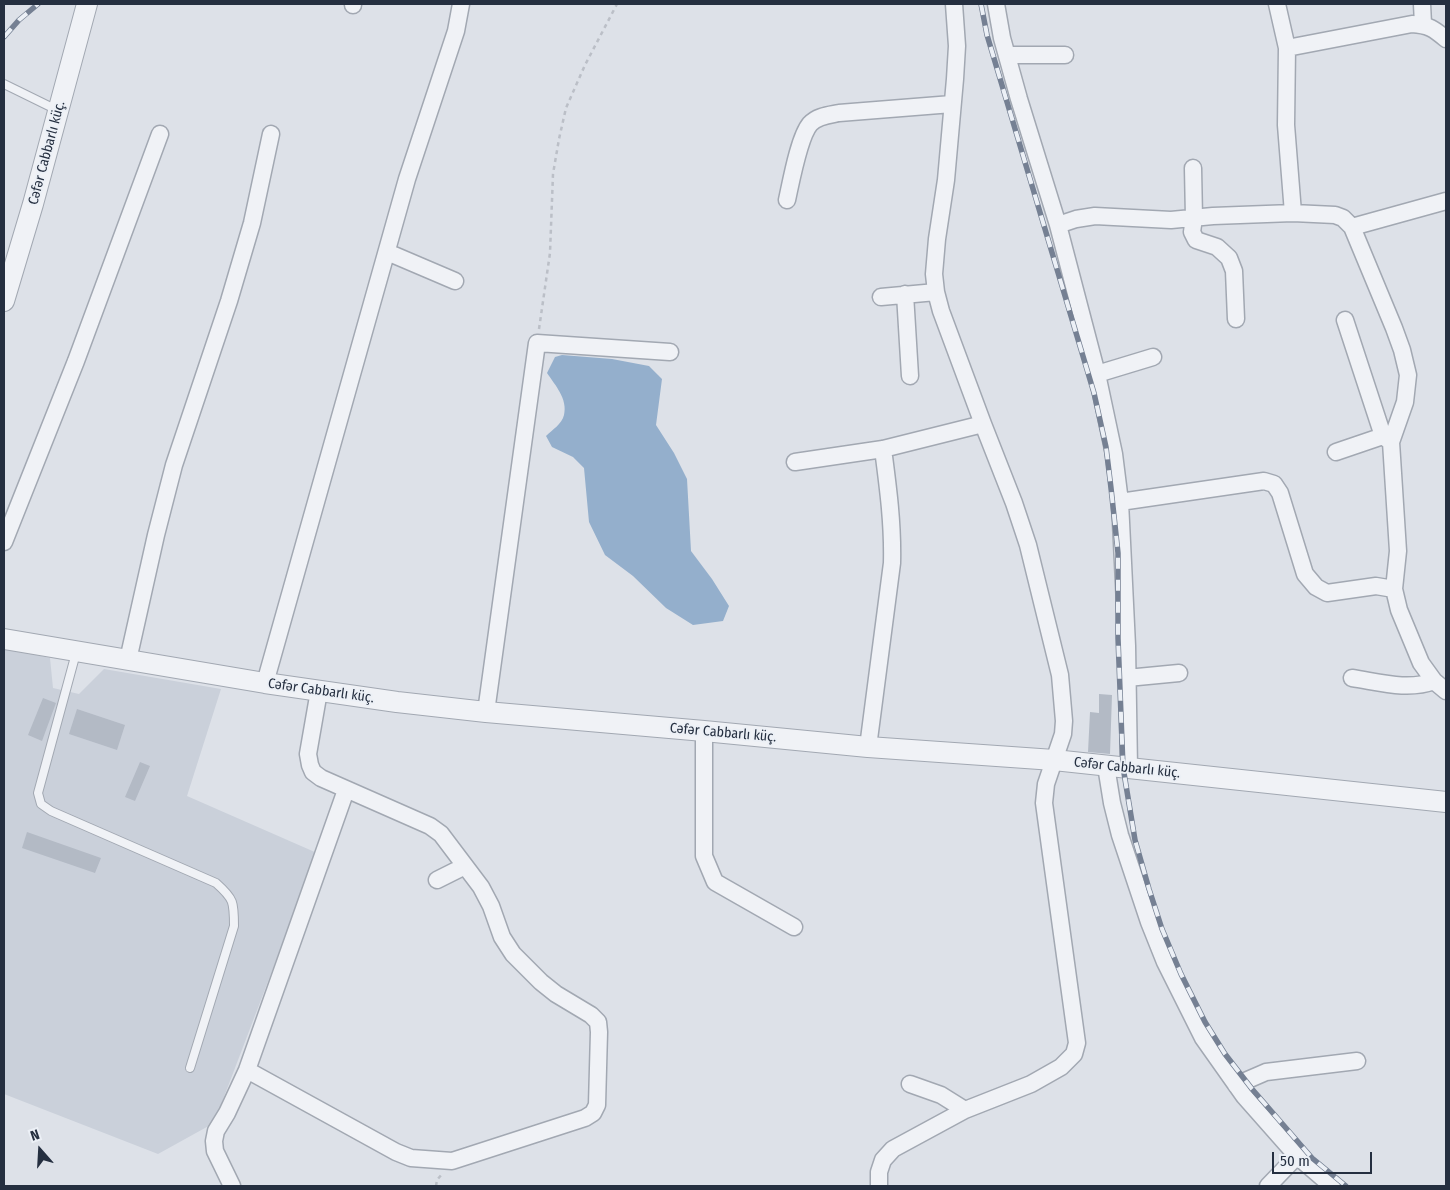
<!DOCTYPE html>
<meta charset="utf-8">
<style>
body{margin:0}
#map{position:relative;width:1450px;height:1190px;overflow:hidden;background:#dde1e8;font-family:"Fira Sans Condensed",sans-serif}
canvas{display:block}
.frame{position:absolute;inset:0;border:5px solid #252f40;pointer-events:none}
.north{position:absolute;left:15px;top:1125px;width:50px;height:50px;-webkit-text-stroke:4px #ecf0f6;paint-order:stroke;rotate:341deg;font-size:14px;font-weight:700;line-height:20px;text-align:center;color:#252f40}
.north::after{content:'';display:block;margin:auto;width:18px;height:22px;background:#252f40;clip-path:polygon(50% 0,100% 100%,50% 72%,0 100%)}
.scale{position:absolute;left:1272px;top:1152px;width:100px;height:22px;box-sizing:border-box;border:2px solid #252f40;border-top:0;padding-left:6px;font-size:15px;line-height:18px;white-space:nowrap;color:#252f40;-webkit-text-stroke:4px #ecf0f6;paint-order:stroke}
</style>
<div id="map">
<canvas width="1450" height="1190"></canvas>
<div class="frame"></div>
<div class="north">N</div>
<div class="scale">50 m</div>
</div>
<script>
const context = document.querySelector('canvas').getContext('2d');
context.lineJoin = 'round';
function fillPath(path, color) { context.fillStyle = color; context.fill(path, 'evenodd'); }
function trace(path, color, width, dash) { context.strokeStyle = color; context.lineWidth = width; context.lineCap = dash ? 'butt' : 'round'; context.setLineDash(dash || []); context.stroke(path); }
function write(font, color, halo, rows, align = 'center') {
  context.font = font + ' "Fira Sans Condensed",sans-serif'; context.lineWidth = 4; context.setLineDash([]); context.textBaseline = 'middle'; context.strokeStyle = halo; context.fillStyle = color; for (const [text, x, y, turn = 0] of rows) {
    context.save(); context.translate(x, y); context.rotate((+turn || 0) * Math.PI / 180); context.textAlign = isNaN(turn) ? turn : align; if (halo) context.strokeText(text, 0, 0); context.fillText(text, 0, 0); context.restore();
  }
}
fillPath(new Path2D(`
 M4,648L50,658L53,688L79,694L104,669L221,689L187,796L317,853L214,1123L158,1154L4,1094Z`), '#cad0da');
fillPath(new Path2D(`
 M562,355L612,359L649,366L662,379L656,425L674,453L687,479L691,551L712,579L729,606L723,621L693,625L666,608L633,576L605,555L589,522L584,468L573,457L552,447L546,436C552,430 562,424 564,415C568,399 555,385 547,373L555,357Z`), '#94afcc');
fillPath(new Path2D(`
 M1099,694L1112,695L1110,754L1088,752L1090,712L1099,713Z
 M43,698L56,703L42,741L28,735Z
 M77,709L125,725L117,750L69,734Z
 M140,762L150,766L135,801L125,797Z
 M27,832L101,858L95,873L22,848Z`), '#b3bac5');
const service = new Path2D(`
 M4,84L57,110
 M76,653L38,793L41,804L51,811L216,883C234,899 234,902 234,926L190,1068`);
const minor = new Path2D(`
 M996,4L1002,38L1019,99L1058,225L1097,374L1114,454L1120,502L1123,563L1127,646L1129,768
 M1277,4L1287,48L1286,125L1293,213
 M1422,4L1423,24
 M353,5V4
 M1287,48L1412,24C1429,25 1434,29 1446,39
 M1007,55H1065
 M1193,168L1194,218L1192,232L1196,240L1217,247L1229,258L1234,271L1236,319
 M787,200C791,182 799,137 810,124C817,116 829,115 839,113L952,104
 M1058,225L1076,219L1095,216L1171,220L1213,216L1293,213L1335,215L1343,218L1352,227L1394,328L1402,350L1408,375L1405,402L1391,442L1398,551L1394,589L1399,610L1421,663L1434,681L1446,691
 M1352,227L1446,201
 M387,252L455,281
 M905,294L910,376
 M881,297L936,292
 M1345,320L1383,436L1391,442
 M1097,374L1153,357
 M1336,452L1383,436
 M795,462L883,449L983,424
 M1120,502L1264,481L1274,484L1280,493L1305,574L1316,587L1327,593L1376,586L1394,589
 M4,542L76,361L160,134
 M128,660L156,535L174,465L229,301L252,223L271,134
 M1127,678L1179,673
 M1352,678C1379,682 1408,691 1434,681
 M265,683L407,179L456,31L461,4
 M486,712L537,343L670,352
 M704,731V856L715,882L794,927
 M868,747L892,563C893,524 888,487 883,449
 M1106,766L1112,803L1120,835L1149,922L1165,962L1203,1038L1244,1096L1297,1156L1332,1186
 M437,880L465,866
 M247,1070L396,1152L411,1158L452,1161L585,1118L593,1113L597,1105L599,1032L598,1022L591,1015L556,994L541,982L513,954L502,937L491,906L481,887L441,834L430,826L321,778L313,772L310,765L308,754L319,691
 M910,1084L941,1095L965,1110
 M1236,1085L1266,1072L1357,1061
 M232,1186L215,1151L214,1141L216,1131L227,1113L247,1070L346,790
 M879,1186V1172L883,1160L893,1149L965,1110L1031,1084L1061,1067L1074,1054L1077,1043L1044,803L1046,784L1063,734L1064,721L1060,675L1028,545L1014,503L983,424L941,311L936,292L934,274L937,239L946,180L955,79L957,46L954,4
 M1268,1186L1297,1156`);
const tertiary = new Path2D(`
 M4,301L33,204L87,4
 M4,639L265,683L397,702L486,712L704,731L868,747L1054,760L1446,802`);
trace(service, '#a2a8b2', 10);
trace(minor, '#a2a8b2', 19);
trace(tertiary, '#a2a8b2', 22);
trace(new Path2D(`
 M539,329L550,253L553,174L559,139L566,108L585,65L617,4
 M436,1186L437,1180L442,1174`), '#bbbfc7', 2.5, [4, 4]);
trace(service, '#f0f2f6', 8);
trace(minor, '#f0f2f6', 16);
trace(tertiary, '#f0f2f6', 20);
const rail = new Path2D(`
 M981,4L987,35L1094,393L1106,447L1111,488L1118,553V638L1123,767L1135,840L1149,889L1162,929L1181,974L1205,1022L1225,1054L1252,1089L1312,1158L1346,1186
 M4,37L19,20L38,4`);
trace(rail, '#758093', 5.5);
trace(rail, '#ecf0f6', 4, [11]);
write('14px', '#252f40', '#ecf0f6', [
 ["Cəfər Cabbarlı küç.",47,153,-75],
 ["Cəfər Cabbarlı küç.",321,691,8],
 ["Cəfər Cabbarlı küç.",723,733,5],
 ["Cəfər Cabbarlı küç.",1127,768,6]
]);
</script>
